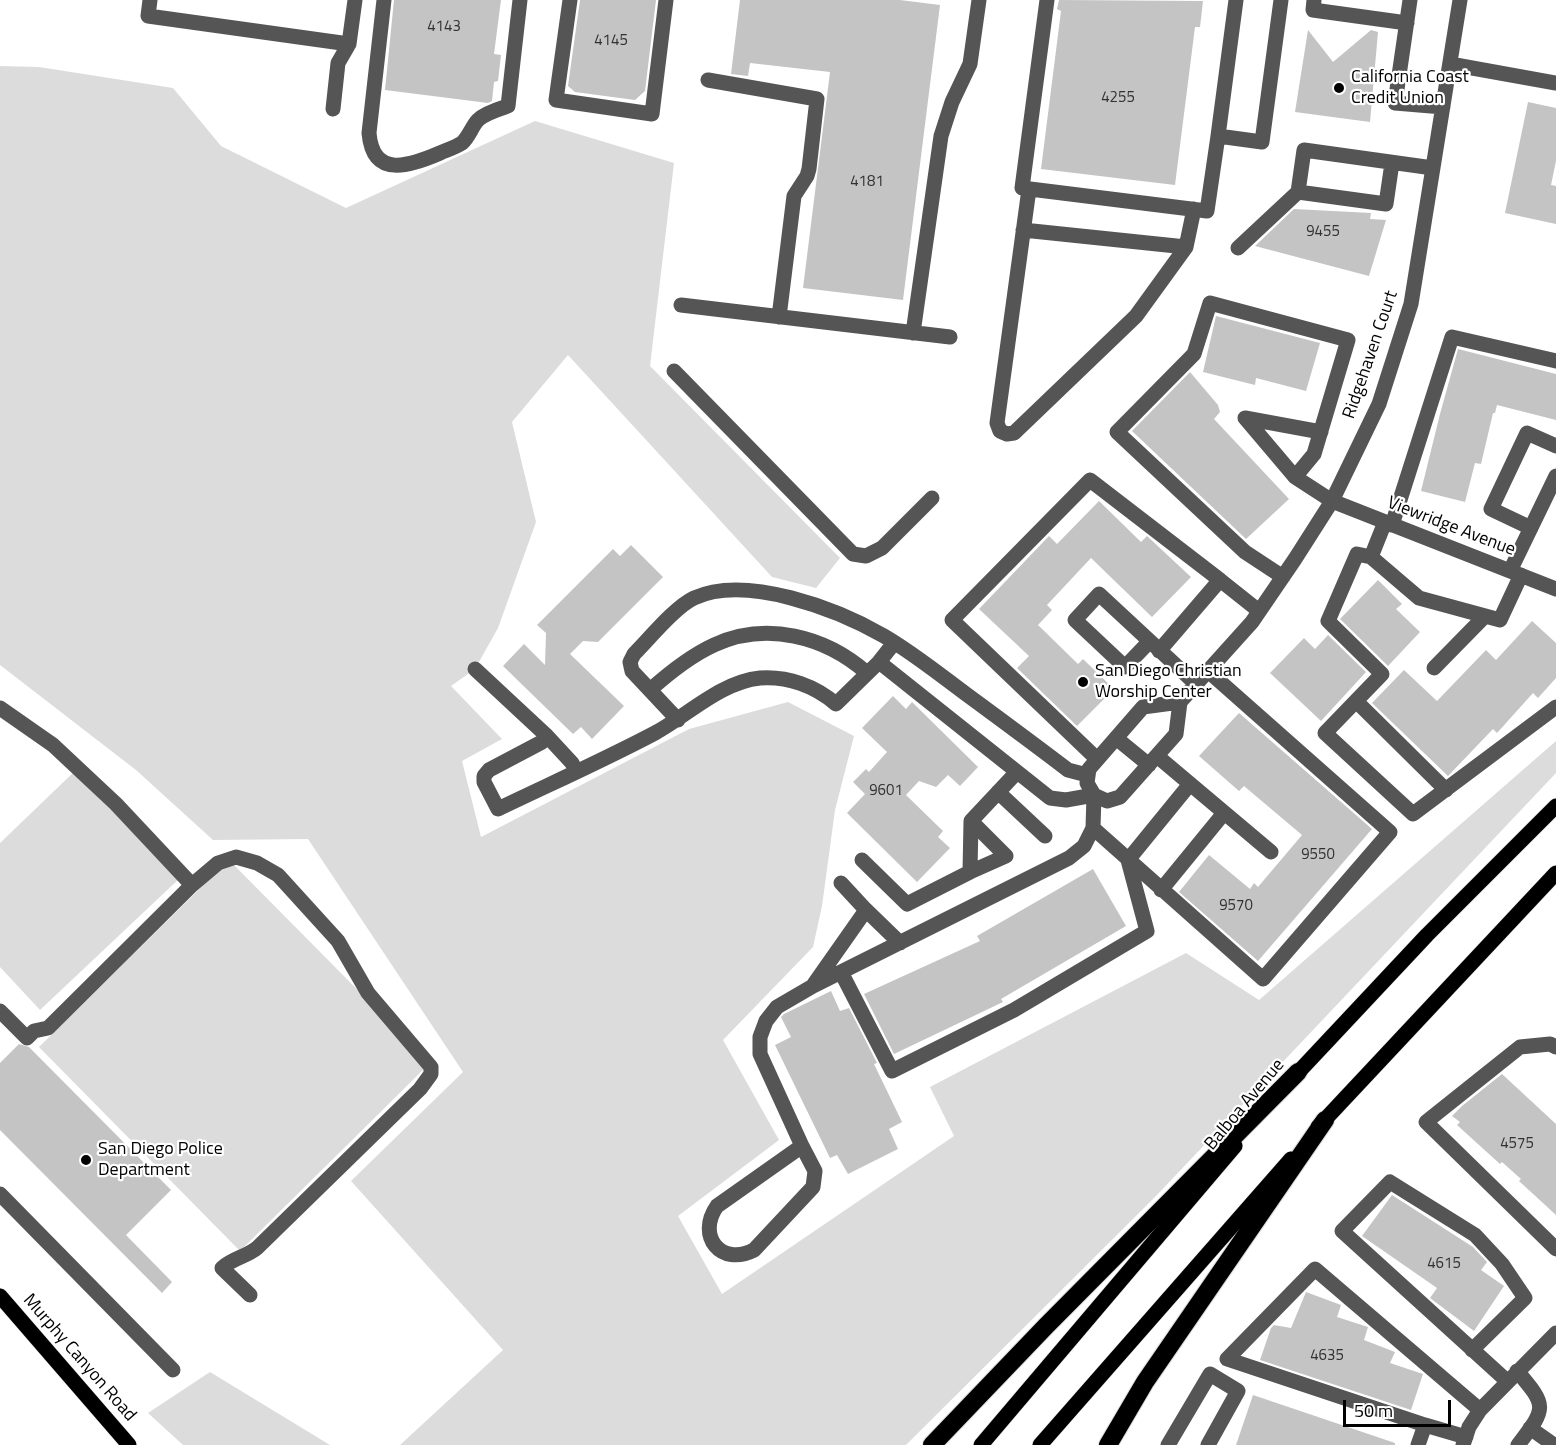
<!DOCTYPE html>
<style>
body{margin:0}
#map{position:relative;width:1556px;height:1445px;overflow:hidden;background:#fff;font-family:"Titillium Web",sans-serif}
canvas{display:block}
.scale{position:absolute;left:1343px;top:1400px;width:108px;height:27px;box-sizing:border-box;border:3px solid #000;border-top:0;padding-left:8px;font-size:18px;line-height:21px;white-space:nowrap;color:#000;-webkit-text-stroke:4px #fff;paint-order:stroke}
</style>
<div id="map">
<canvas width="1556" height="1445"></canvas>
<div class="scale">50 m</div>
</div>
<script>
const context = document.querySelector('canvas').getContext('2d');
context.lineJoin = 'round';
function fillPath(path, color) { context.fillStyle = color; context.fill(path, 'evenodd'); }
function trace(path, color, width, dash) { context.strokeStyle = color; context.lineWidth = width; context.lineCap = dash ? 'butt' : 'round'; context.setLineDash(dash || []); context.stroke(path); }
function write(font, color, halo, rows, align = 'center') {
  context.font = font + ' "Titillium Web",sans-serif'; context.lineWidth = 4.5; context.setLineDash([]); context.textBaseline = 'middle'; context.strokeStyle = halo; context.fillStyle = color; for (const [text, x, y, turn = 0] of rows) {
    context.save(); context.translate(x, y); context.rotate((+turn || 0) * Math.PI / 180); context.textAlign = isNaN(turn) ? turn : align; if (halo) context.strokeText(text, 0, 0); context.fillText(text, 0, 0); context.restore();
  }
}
fillPath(new Path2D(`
 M0,66L39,67L173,88L221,146L346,208L535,121L674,163L650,366L840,558L816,588L772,577L568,355L512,422L536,522L498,628L475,669L451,686L502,739L462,761L481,837L689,729L788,702L854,736L835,810L822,906L813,947L723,1040L779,1140L678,1216L722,1294L954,1136L930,1087L1186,953L1259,1000L1556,741V773L1157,1195L906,1445H400L503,1350L351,1181L463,1072L308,839L213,840L136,770L0,665Z
 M77,769L180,878L40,1010L0,967V843Z
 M229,860L430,1063L240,1251L39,1047Z
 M210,1372L330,1445H183L148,1413Z`), '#dcdcdc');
fillPath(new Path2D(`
 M394,0H501L494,54L501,55L498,81L494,82L492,101L488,103L385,90Z
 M580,0H656L645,91L635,100L575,92L568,86Z
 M740,0H900L940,5L903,300L803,288L830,72L750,63L748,76L731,74Z
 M1059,0L1203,1L1200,27H1195L1175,185L1041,169L1061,11L1057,9Z
 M1308,30L1333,62L1371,30L1378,32L1370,122L1295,112Z
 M1528,102L1556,108V161L1551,185L1556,186V224L1505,213Z
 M1294,209L1371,213L1370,219L1386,220L1369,276L1255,246Z
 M1216,316L1320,343L1306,391L1256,378L1255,385L1203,372Z
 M1458,349L1556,374V420L1497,405L1495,413H1493L1481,464L1475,463L1465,502L1421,491L1440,414Z
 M1190,372L1218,405L1220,412L1214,419L1289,499L1246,539L1132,431Z
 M1099,501L1141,542L1147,536L1191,577L1152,617L1091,558L1047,605L1052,610L1038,625L1078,664L1083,659L1114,689L1077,726L1017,668L1029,656L979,609L1049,536L1057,544Z
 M631,545L663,577L598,642L583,641L570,654L624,706L592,739L581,727L573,734L503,666L524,644L545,665L546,633L537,625L613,549L620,556Z
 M1378,580L1402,604L1396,609L1420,632L1388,666L1340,619Z
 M1532,621L1556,643V678L1538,698L1533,693L1497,733L1493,729L1448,776L1372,703L1404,670L1437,701L1486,650L1496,660Z
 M1328,635L1366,672L1321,721L1270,673L1304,638L1315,649Z
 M893,696L906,709L912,702L978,767L960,786L948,775L936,787L919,781L906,795L943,831L938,837L950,848L917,882L847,813L865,794L853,782L866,769L869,772L887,752L862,728Z
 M1239,713L1372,829L1258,961L1179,892L1209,855L1250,889L1254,883L1258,887L1302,835L1244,786L1239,791L1199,756Z
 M1093,869L1126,926L1001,999L1003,1002L894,1054L864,994L980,941L977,936Z
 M831,991L840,1011L849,1008L877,1063L874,1064L902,1122L889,1129L898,1149L848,1174L837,1155L830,1158L775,1045L791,1037L781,1017L784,1014Z
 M19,1044L29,1047L171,1190L126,1235L172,1282L162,1293L0,1130V1063Z
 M1502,1074L1556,1124V1215L1519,1181L1521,1179L1502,1162L1500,1164L1457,1125L1460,1122L1452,1116L1462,1106Z
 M1392,1195L1473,1247L1487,1262L1481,1270L1504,1286L1474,1331L1430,1298L1437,1288L1362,1236Z
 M1306,1292L1341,1305L1337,1317L1368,1327L1364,1340L1395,1352L1390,1363L1423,1374L1411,1410L1260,1360L1271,1328L1274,1325L1291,1328Z
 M1253,1395L1395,1443V1445H1236Z`), '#c4c4c4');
const major = new Path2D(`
 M1291,1080L1427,935L1556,806
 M1318,1127L1556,873
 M0,1296L129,1445
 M981,1445L1235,1146
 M1040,1445L1291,1159`);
const highway = new Path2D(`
 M932,1445L1046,1326L1298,1072
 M1108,1445L1145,1382L1325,1120`);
trace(major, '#dbdbdb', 16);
trace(highway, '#dbdbdb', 20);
trace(new Path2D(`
 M150,0L148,16L349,44
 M384,0L369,133C373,179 410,166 440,153C447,150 456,147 462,143C469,137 472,126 478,120C485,113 499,109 508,106L520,0
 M570,0L556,100L652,114L666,0
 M1047,0L1022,188L1207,211L1218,136L1262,142L1281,0
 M1314,0L1313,10L1407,23
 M1410,0L1395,103L1443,107
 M1450,64L1556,83
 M708,80L817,99L809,169L807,176L794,196L779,317
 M333,109L338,63L349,44L355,0
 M1218,136L1236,0
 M1392,163L1386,204L1298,192L1304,150L1433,168
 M1029,189L997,423L1000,431L1007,434L1014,433L1136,316L1186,247L1194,209
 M1023,230L1186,247
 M1238,248L1298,192
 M681,305L950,337
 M913,333L941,136L952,102L970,64L979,0
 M674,371L853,554L866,556L882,548L932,498
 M1295,477L1245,418L1321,432
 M1385,522L1371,557L1357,554L1328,621L1382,674L1325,733L1413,814L1556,707
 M1392,525L1452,337L1556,361
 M1531,528L1491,509L1527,433L1556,446
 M1371,557L1419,598L1500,620L1521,575
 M1510,571L1556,476
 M1283,577L1245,552L1117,432L1194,354L1210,303L1348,340L1314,454L1295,477L1332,501L1556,589
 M1149,642L1125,667L1075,620L1099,594L1196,684
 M1159,651L1220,580L1259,611
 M879,662L1050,798L1066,800L1094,795
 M1434,668L1485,616
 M475,669L547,736L572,763L576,771
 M650,690C669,673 690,656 714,645C766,621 825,636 867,673
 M1356,701L1446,790
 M1180,702L1143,707L1089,769L1087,783L1094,795L1107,801L1120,797L1176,734L1180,702L1252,622L1295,559L1332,501L1379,404L1411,304L1460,0
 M0,708L53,745L116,804L192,885L218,863L236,857L257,863L278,875L338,941L368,993L431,1067V1074L420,1089L257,1248C246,1257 233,1258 222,1268L250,1295
 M678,720L632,671L630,662L634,654C649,639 675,607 694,598C746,574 837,609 884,636C913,653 939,674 966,694C1000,719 1034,744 1068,770L1087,775
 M547,736L542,742L489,770L484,776V782L498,809C550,784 604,760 655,733C688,715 721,682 760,678C788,676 815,686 836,704L879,662L894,643
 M1116,738L1149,765
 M1157,756L1271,852
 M1097,759L952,620L1090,480L1220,580
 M998,792L1045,836
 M1094,795L1093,828L1263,979L1390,832L1208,671
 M862,860L907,904L970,872L971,821L1017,772
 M970,872L1006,856L971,821
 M841,883L866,910
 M1161,890L1224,813
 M841,972L892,1071L1014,1010L1147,931L1128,860L1190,784
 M814,984L866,910L900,943
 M0,1011L27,1038L34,1031L48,1028L192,885
 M1556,1047L1550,1044L1520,1047L1426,1122L1556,1249
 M802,1146L815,1171L813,1187L754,1250C721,1267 696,1236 717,1206L802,1146L760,1054V1037L766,1021L777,1007L813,986L1069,858L1084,846L1093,828
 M0,1194L173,1370
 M1472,1350L1525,1298L1502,1264L1475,1235L1390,1182L1342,1231L1507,1381
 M1517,1371C1548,1407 1546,1408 1518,1445
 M1425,1425L1227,1359L1315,1269L1480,1410
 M1530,1428L1554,1445
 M1168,1445L1210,1374L1238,1391L1208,1445
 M1418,1445L1425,1425L1466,1437
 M1463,1445L1469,1427L1480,1410L1556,1333`), '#555', 15);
trace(major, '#000', 15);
trace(highway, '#000', 18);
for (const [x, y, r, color] of [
 [1339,88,6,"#000"],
 [1083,682,6,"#000"],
 [86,1160,6,"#000"]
]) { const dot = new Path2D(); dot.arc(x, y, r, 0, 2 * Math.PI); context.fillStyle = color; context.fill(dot); trace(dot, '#fff', 2); }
write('15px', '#313131', null, [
 ["4143",444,27],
 ["4145",611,41],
 ["4255",1118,98],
 ["4181",867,182],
 ["9455",1323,232],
 ["9601",886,791],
 ["9550",1318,855],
 ["9570",1236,906],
 ["4575",1517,1144],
 ["4615",1444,1264],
 ["4635",1327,1356]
]);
write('18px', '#000', '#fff', [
 ["California Coast",1351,78],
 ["Credit Union",1351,99],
 ["San Diego Christian",1095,672],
 ["Worship Center",1095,693],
 ["San Diego Police",98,1150],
 ["Department",98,1171]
], 'left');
write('18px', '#000', '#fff', [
 ["Ridgehaven Court",1371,355,-71],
 ["Viewridge Avenue",1451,527,21],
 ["Balboa Avenue",1245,1105,-50],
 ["Murphy Canyon Road",79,1358,49]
]);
</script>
